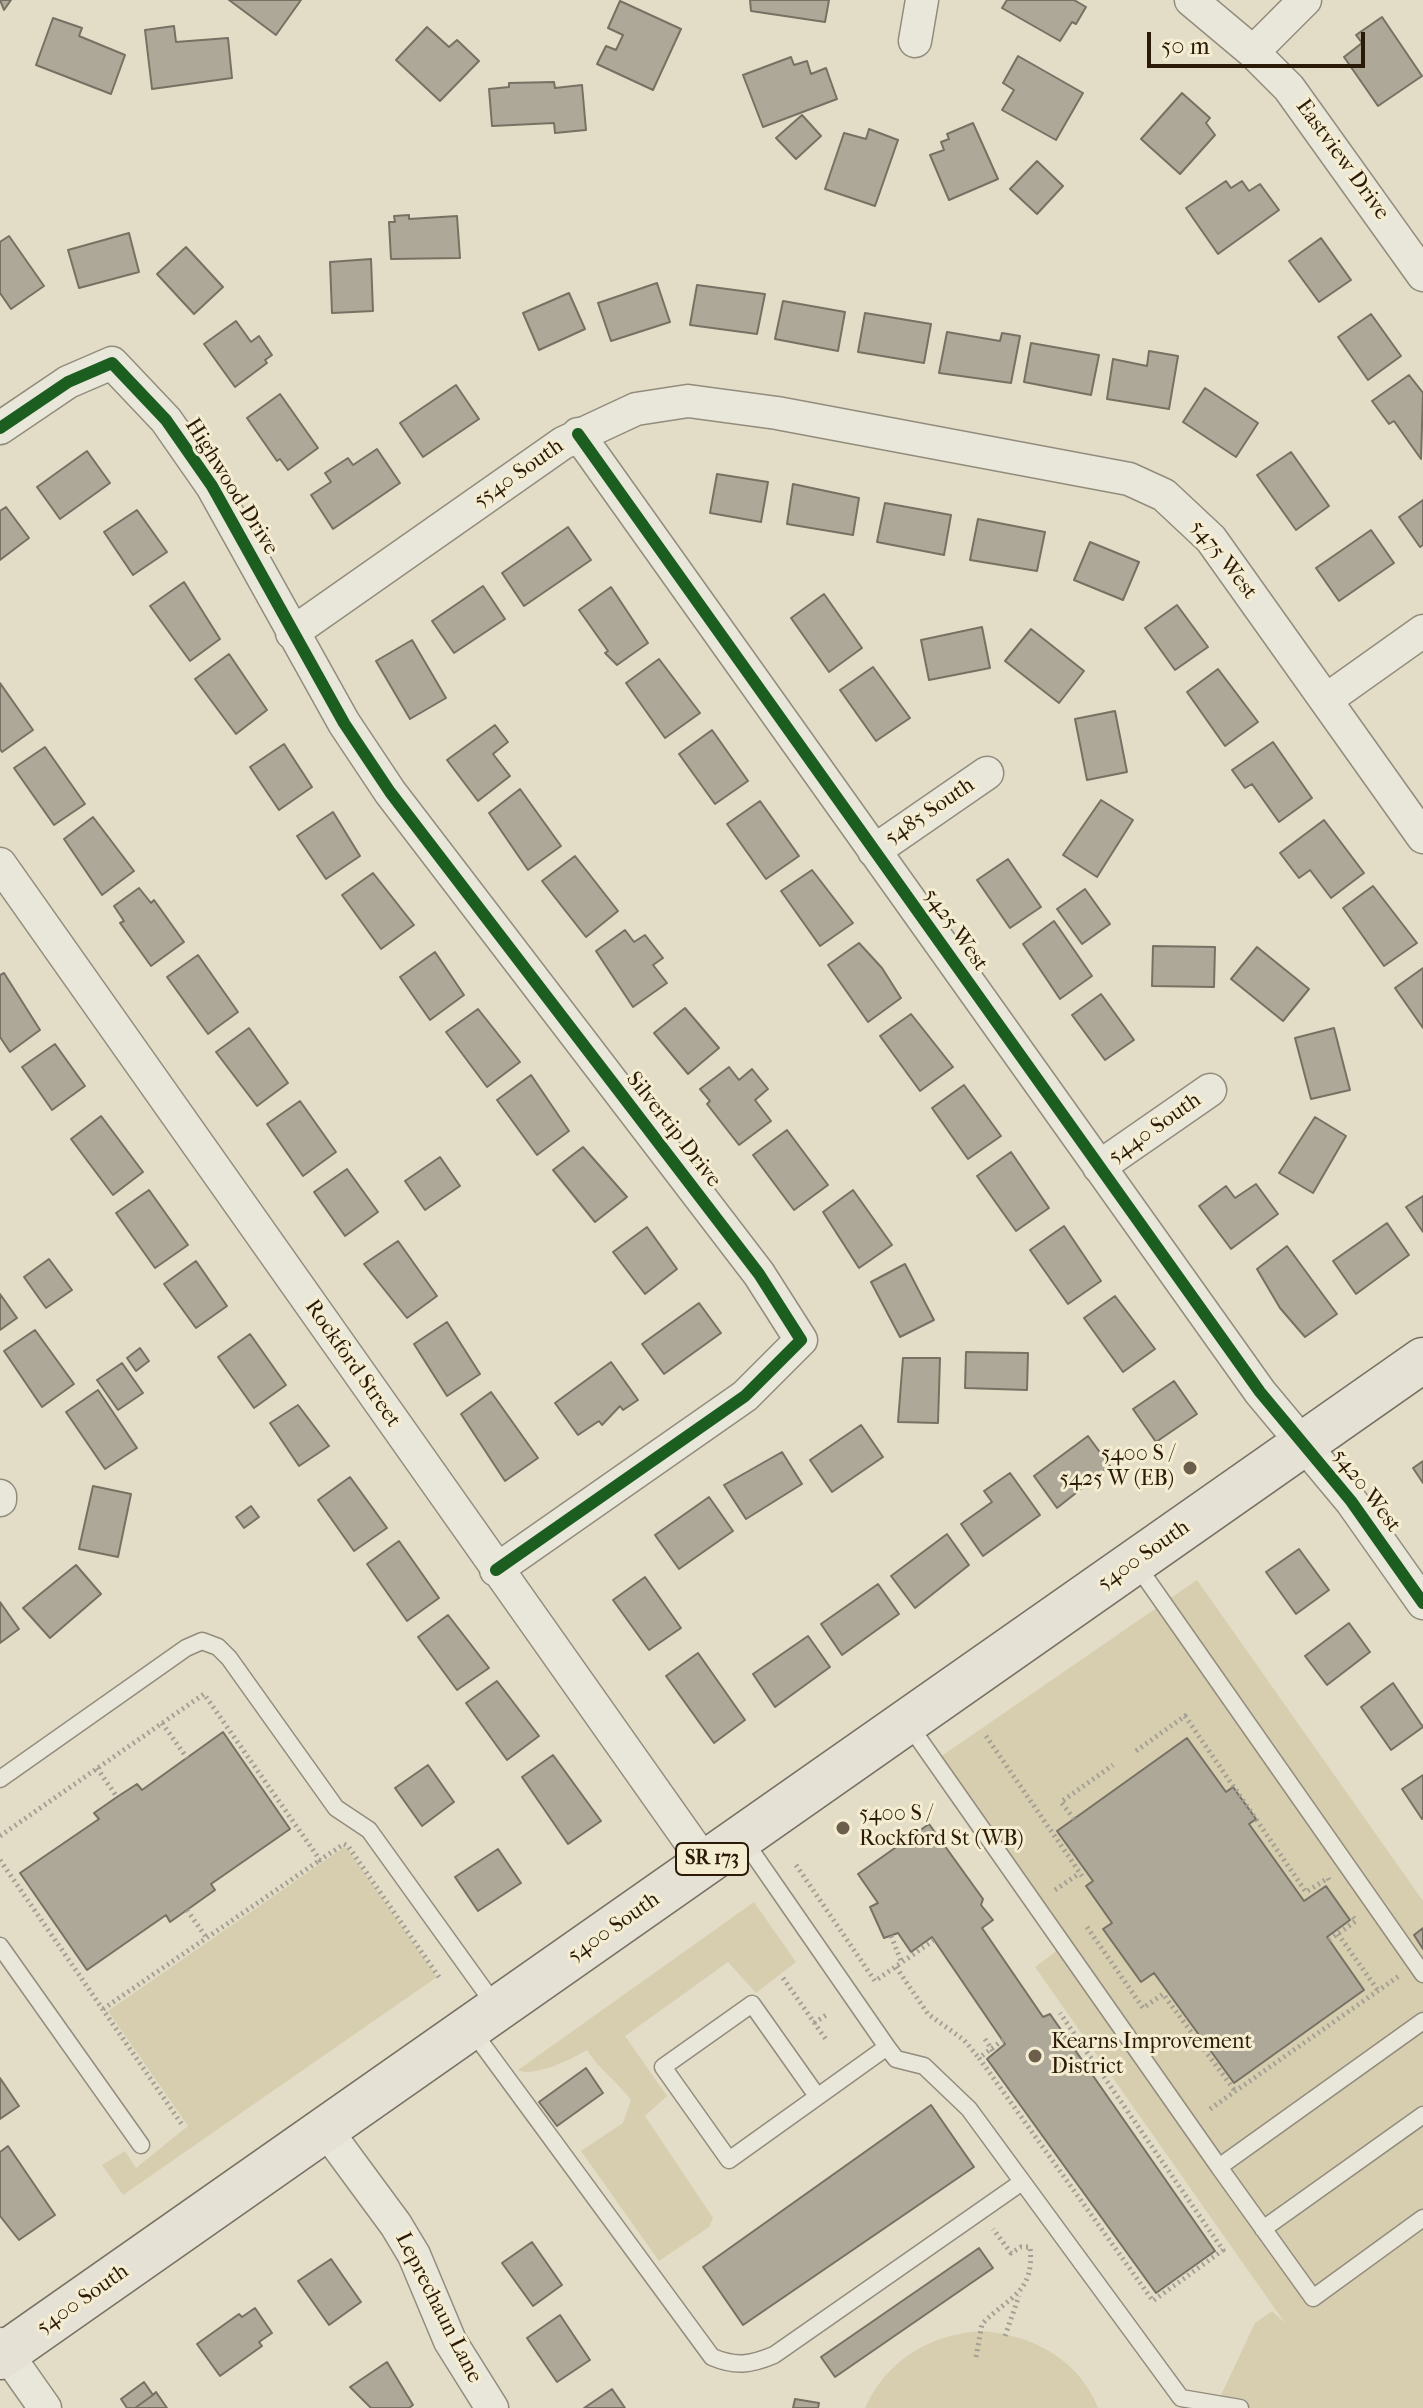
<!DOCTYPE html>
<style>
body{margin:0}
#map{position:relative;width:1423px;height:2408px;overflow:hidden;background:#e3ddc7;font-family:"IM FELL French Canon",serif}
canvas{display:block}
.scale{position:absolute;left:1147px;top:32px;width:218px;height:36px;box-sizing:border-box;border:4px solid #2a1a07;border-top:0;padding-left:10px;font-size:24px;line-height:28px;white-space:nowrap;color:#2a1a07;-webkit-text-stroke:6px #f5edd2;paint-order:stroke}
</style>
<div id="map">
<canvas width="1423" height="2408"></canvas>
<div class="scale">50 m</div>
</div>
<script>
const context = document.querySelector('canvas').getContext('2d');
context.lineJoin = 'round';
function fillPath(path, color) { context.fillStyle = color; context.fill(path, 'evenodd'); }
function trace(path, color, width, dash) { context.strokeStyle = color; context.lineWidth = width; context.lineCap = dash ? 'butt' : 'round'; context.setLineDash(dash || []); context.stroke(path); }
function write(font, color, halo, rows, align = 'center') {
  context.font = font + ' "IM FELL French Canon",serif'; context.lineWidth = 6; context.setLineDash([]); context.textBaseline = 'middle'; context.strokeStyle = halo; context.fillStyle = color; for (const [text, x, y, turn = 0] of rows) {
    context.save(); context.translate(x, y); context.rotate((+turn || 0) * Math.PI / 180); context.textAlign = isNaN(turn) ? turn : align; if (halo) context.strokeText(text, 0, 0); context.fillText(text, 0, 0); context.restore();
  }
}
fillPath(new Path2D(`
 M1197,1580L1423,1901V2408H1215L1255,2323L1272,2311L1285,2323L1035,1967L1059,1949L930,1764Z
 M343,1848H347L437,1977L123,2195L102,2165L125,2151L136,2168L188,2126L108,2011Z
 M754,1902L796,1962L756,1993L728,1962L625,2036L667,2096L645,2116L713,2218L709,2227L659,2261L581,2151L623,2123L631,2100C618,2082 599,2070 587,2050C572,2059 533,2078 518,2070Z
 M980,2331C1031,2334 1079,2359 1098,2408H865C887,2360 929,2335 980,2331Z`), '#d7ceaf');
const building = new Path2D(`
 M0,0H11L4,10Z
 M229,0H301L276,35Z
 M750,0H829L825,22L751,11Z
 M1007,0H1074L1086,7L1076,24L1072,22L1060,41L1002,8Z
 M620,1L681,29L653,90L597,64L606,46L616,50L623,35L608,28Z
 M1382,17L1422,76L1378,106L1344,57L1362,43L1356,35Z
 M53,18L82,28L79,36L125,55L111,94L36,65Z
 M174,26L176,42L228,38L232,78L152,89L145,30Z
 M427,27L449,47L457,40L479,61L440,101L396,60Z
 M1018,56L1083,93L1056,140L1002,110L1014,90L1003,83Z
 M791,57L794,65L807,61L811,74L826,68L837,99L763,127L743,75Z
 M554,82L555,88L582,85L586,130L555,133L554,123L492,126L489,89L509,87V83Z
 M1182,93L1210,118L1206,123L1215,135L1180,174L1141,139Z
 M802,115L821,136L796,159L776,138Z
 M973,123L998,179L949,200L930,155L944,150L941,142L949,139L947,134Z
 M869,129L898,140L875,206L825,189L844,133L866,139Z
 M1037,161L1063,186L1037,214L1010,189Z
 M1226,181L1231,188L1242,181L1249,191L1260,184L1279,210L1218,254L1186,208Z
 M409,215V219L457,216L460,258L391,259L389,222H395L394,216Z
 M129,233L139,272L79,288L68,250Z
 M9,236L44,286L11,309L0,293V242Z
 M1321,238L1351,280L1319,302L1289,261Z
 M186,247L223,287L194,314L157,274Z
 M371,259L373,311L332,313L330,262Z
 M657,283L670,322L611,341L598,303Z
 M697,285L765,294L757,334L690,325Z
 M569,293L585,329L539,350L523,313Z
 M783,301L845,312L838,351L775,339Z
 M865,313L931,324L924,363L858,352Z
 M1371,314L1401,356L1368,380L1338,337Z
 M236,321L251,342L259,336L272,355L265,360L267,363L235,387L204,344Z
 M947,332L1000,341L1002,333L1020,336L1011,383L939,373Z
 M1031,343L1099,355L1091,395L1024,382Z
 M1149,351L1178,356L1169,409L1107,399L1113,359L1147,366Z
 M1409,375L1423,393L1421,459L1394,421L1389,424L1372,401Z
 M456,385L479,419L423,457L400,423Z
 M1205,388L1258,423L1236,457L1183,422Z
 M280,394L318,448L288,470L280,459L277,461L247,418Z
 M377,449L400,483L333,529L311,495L331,482L325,473L348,458L353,465Z
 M87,451L110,483L60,519L37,487Z
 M1291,452L1329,506L1296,530L1257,475Z
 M717,474L768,482L761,522L710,513Z
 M793,484L859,498L853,535L787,524Z
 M1423,500V545L1420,547L1399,517Z
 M885,503L951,515L944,555L877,542Z
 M6,507L29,538L0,560V511Z
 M137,510L167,552L133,575L104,532Z
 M978,519L1045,532L1037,571L970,560Z
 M568,527L591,560L524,606L502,573Z
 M1371,530L1394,563L1339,601L1316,568Z
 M1090,542L1139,562L1123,600L1074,580Z
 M184,582L220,639L190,661L150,606Z
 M483,586L505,619L454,653L432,621Z
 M611,587L648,643L617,665L605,653L608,651L579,610Z
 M824,594L862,648L829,672L791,618Z
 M1177,605L1208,647L1175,670L1145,628Z
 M982,627L990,668L929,680L921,640Z
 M1031,629L1084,671L1059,703L1005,661Z
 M412,640L446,698L410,719L376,661Z
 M229,654L267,710L236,734L195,679Z
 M659,659L700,713L665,738L626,683Z
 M873,667L910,718L876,741L840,690Z
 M1218,669L1258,722L1225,746L1187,692Z
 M0,683L33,730L2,752L0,749Z
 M1115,711L1127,772L1087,780L1075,719Z
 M495,725L508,742L493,754L510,776L478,801L447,760Z
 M712,730L748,781L715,804L679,754Z
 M1273,742L1312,798L1279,822L1252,784L1245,788L1232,770Z
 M284,744L312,787L279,810L250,767Z
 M45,747L85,804L54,825L14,768Z
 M520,789L561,846L528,870L489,813Z
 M1101,800L1133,820L1097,877L1063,855Z
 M760,801L799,856L766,879L727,824Z
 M333,812L360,856L326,879L297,836Z
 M93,817L134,871L102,895L64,839Z
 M1324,820L1364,873L1331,898L1310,870L1299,878L1280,853Z
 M575,856L618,911L586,937L542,881Z
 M1008,859L1041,907L1010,928L977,880Z
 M812,870L853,923L820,946L781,891Z
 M373,873L414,925L381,949L342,895Z
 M1373,886L1417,943L1384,966L1343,908Z
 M139,888L151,903L154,900L184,942L151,966L120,923L124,921L114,906Z
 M1085,889L1110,924L1082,944L1057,909Z
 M1054,921L1092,976L1060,999L1023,944Z
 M625,930L634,942L645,935L663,958L653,965L667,983L633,1007L596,951Z
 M859,943L882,968L901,998L868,1022L828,965Z
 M1153,946L1215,947L1214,987L1152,986Z
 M1257,947L1309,989L1283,1021L1231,979Z
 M435,952L464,995L430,1020L400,977Z
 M198,955L238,1012L208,1034L167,977Z
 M1423,968V1028L1395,988Z
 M4,973L40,1030L10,1052L0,1037V975Z
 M1101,994L1134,1040L1105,1060L1072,1015Z
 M685,1008L719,1048L688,1074L654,1033Z
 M478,1009L520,1062L487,1087L446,1032Z
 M911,1014L953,1067L920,1091L880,1036Z
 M249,1028L288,1083L257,1106L216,1052Z
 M1334,1028L1350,1090L1311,1099L1295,1038Z
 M55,1044L85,1086L52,1110L22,1067Z
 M729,1067L739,1080L752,1069L768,1089L755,1100L771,1121L739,1145L707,1104L710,1101L700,1089Z
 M531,1075L569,1131L537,1155L497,1100Z
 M964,1085L1001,1136L968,1159L932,1108Z
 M300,1101L336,1152L303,1176L267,1124Z
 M101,1116L143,1172L113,1195L71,1139Z
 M1315,1117L1346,1136L1313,1193L1279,1173Z
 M787,1130L828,1185L794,1210L753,1155Z
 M583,1147L627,1197L595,1222L553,1170Z
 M1011,1152L1049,1208L1016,1231L977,1176Z
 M440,1157L460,1186L425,1210L405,1181Z
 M347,1169L378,1212L345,1236L314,1192Z
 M1256,1184L1278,1214L1231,1249L1199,1206L1226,1186L1235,1198Z
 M149,1190L188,1245L155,1268L116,1213Z
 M853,1190L892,1245L859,1268L823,1212Z
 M1423,1196V1232L1406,1207Z
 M1387,1223L1409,1255L1356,1294L1333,1261Z
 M1064,1226L1101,1281L1068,1304L1030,1250Z
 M647,1227L677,1269L645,1294L613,1252Z
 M398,1241L437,1296L407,1318L364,1264Z
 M1287,1246L1337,1314L1305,1337L1280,1308L1257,1269Z
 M49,1259L72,1290L46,1308L24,1277Z
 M196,1261L227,1306L196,1328L164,1284Z
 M905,1264L934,1320L900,1337L871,1282Z
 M0,1294L17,1318L0,1330Z
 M1115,1296L1155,1349L1123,1372L1084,1318Z
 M699,1303L721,1333L664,1374L642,1344Z
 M447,1322L480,1374L447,1396L414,1344Z
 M35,1330L74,1384L42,1407L4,1351Z
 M250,1334L286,1385L254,1408L218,1357Z
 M140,1348L149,1361L136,1371L127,1358Z
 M966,1352L1028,1353L1027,1390L965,1388Z
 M903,1358H940L938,1423L898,1422Z
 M611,1362L638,1400L623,1410L620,1406L602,1425L599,1421L578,1435L555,1403Z
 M122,1363L143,1393L118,1410L97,1380Z
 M1174,1381L1197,1414L1156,1442L1133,1409Z
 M98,1390L137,1448L105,1469L66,1412Z
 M491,1392L538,1458L505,1481L461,1414Z
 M298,1405L329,1446L299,1466L270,1423Z
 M861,1425L883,1457L832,1492L810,1460Z
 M1088,1436L1110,1466L1057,1508L1034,1476Z
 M782,1452L802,1484L746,1519L724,1485Z
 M1423,1461V1483L1413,1468Z
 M1010,1473L1040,1515L983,1556L961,1524L992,1502L984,1491Z
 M350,1477L387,1528L354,1551L318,1500Z
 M93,1486L131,1494L118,1557L79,1549Z
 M709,1497L733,1531L679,1569L655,1535Z
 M251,1506L259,1517L244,1528L236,1517Z
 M947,1534L969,1565L915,1608L891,1576Z
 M399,1541L439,1598L407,1621L367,1564Z
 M1299,1549L1329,1590L1296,1614L1266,1572Z
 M76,1565L101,1594L50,1638L23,1608Z
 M645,1577L681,1628L649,1650L613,1600Z
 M878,1584L899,1614L842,1655L821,1624Z
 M0,1602L19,1629L0,1643Z
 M448,1615L489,1668L457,1690L418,1637Z
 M1349,1623L1370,1652L1327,1685L1305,1656Z
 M808,1636L830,1667L775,1707L753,1674Z
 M698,1653L745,1720L714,1743L666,1676Z
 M497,1681L539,1736L507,1760L466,1703Z
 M1393,1683L1423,1727L1391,1750L1361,1707Z
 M223,1732L290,1829L211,1884L215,1890L170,1922L166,1915L87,1970L20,1873L99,1819L94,1813L117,1797L137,1784L142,1790Z
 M1187,1738L1226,1792L1233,1787L1256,1819L1249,1824L1304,1901L1326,1886L1350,1920L1327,1937L1364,1990L1234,2083L1154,1973L1141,1982L1103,1929L1112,1923L1086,1886L1093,1881L1057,1831Z
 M553,1755L601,1821L568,1844L522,1777Z
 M428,1765L454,1802L422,1826L395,1788Z
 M1423,1775V1818L1422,1819L1402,1789Z
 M929,1824L983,1899L981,1905L993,1920L982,1928L1043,2017L1050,2014L1215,2251L1156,2293L987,2059L1005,2044L932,1937L911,1952L898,1933L884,1938L870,1907L878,1903L858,1874Z
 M498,1849L521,1883L478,1911L455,1877Z
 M1423,1928V1949L1414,1935Z
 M586,2068L603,2093L557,2126L539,2102Z
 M0,2078L19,2106L0,2119Z
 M931,2105L974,2167L743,2325L703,2267Z
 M8,2146L55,2215L19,2240L0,2216V2152Z
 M532,2242L562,2285L533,2306L502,2263Z
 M979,2248L993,2268L835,2377L821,2357Z
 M331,2259L361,2302L329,2325L298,2281Z
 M255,2308L272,2333L259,2342L262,2346L220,2376L197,2344L239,2314L242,2317Z
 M560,2315L590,2360L557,2382L527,2338Z
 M387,2362L413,2405L409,2408H371L350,2387Z
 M144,2382L153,2395L135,2408H127L121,2399Z
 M612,2389L625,2408H584Z
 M156,2392L167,2408H135L153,2395Z
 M795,2399L819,2403L818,2408H793Z`);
fillPath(building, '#aea899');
trace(building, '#777163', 2);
const lane = new Path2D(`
 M1136,1564L1423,1974
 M907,1722L1219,2167L1423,2021
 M0,1779L186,1648L202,1641L218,1647L229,1658L336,1808L369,1830L497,2008
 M743,1839L887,2047L729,2160L663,2067L752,2004L817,2096
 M0,1946L141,2145
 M471,2029L712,2357C736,2367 750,2365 774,2355L1022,2182
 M887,2047L896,2059L924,2066L969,2109L1181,2398L1240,2408
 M1219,2167L1313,2298L1423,2218
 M1263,2229L1423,2115`);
const street = new Path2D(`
 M1191,0L1253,52L1289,88L1423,275
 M915,41L922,0
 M1253,52L1305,0
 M0,428L68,382L112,363L166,420L212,486L344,723L390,792L759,1274L801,1340L745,1396L496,1570
 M578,434L1260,1392L1351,1501L1423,1603
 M292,633L563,443L636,409L688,401L777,413L1129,479L1164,495L1211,539L1423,837
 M1326,700L1423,631
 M874,851L987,773
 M0,864L706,1864
 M1099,1167L1210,1090
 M0,1496V1500
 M326,2130L396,2225L414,2255L450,2341L492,2408
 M0,2344L45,2408`);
const primary = new Path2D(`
 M0,2357L1423,1360`);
trace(lane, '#928c7d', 19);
trace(street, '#928c7d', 35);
trace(primary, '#777163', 47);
trace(new Path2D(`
 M162,1723L187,1758
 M986,1736L1082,1876
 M1136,1751L1185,1716L1306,1892L1328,1878L1330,1882
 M97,1768L117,1797
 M1074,1819L1061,1802L1113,1765
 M0,1836L204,1694L320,1860L344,1844L348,1846L441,1980
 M0,1860L183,2126
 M796,1865L875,1981L934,1940
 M1055,1890L1080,1873
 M187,1910L206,1937
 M1087,1927L1143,2008L1163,1994L1235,2091
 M1338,1934L1379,1992
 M891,1936L902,1963
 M1329,1940L1356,1921L1353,1917
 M896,1967L928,2014L964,2040L979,2058
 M783,1978L827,2041
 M103,2009L320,1860
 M814,2023L828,2014
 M985,2039L994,2053
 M1003,2040L979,2058L1153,2301L1223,2250L1060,2013
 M1210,2109L1399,1976
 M1005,2336L1019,2296
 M976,2357L982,2324C1009,2296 1035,2293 1030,2247H1021L1011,2253L993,2229`), '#a4a095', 5, [2, 4]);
trace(lane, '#e9e6da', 16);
trace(street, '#e9e6da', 32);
trace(primary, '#e5e1d4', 44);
trace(new Path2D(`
 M0,428L68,382L112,363L166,420L212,486L344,723L390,792L759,1274L801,1340L745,1396L496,1570
 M578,434L1260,1392L1351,1501L1423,1603`), '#1b5e20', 12);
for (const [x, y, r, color] of [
 [1190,1468,8,"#6b5e4a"],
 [843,1828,8,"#6b5e4a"],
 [1035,2056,8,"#6b5e4a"]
]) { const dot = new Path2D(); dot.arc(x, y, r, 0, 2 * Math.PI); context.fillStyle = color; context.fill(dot); trace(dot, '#f5edd2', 3); }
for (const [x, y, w] of [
 [712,1859,72]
]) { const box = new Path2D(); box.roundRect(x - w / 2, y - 16, w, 32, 6); context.fillStyle = '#f5edd2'; context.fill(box); trace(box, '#2a1a07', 2); }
write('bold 20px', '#2a1a07', null, [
 ["SR 173",712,1859]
]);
write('22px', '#2a1a07', '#f5edd2', [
 ["Eastview Drive",1342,160,54],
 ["5540 South",519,474,-35],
 ["Highwood Drive",231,487,58],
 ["5475 West",1223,560,52],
 ["5485 South",930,812,-34],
 ["5425 West",955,930,55],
 ["5440 South",1155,1129,-35],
 ["Silvertip Drive",673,1130,52],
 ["Rockford Street",352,1364,55],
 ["5420 West",1366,1491,53],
 ["5400 South",1144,1556,-35],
 ["5400 South",614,1928,-35],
 ["5400 South",83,2300,-35],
 ["Leprechaun Lane",438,2308,63]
]);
write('22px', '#2a1a07', '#f5edd2', [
 ["5400 S /",1174,1455,"right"],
 ["5425 W (EB)",1174,1480,"right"],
 ["5400 S /",859,1815],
 ["Rockford St (WB)",859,1840],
 ["Kearns Improvement",1051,2043],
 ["District",1051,2068]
], 'left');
</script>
